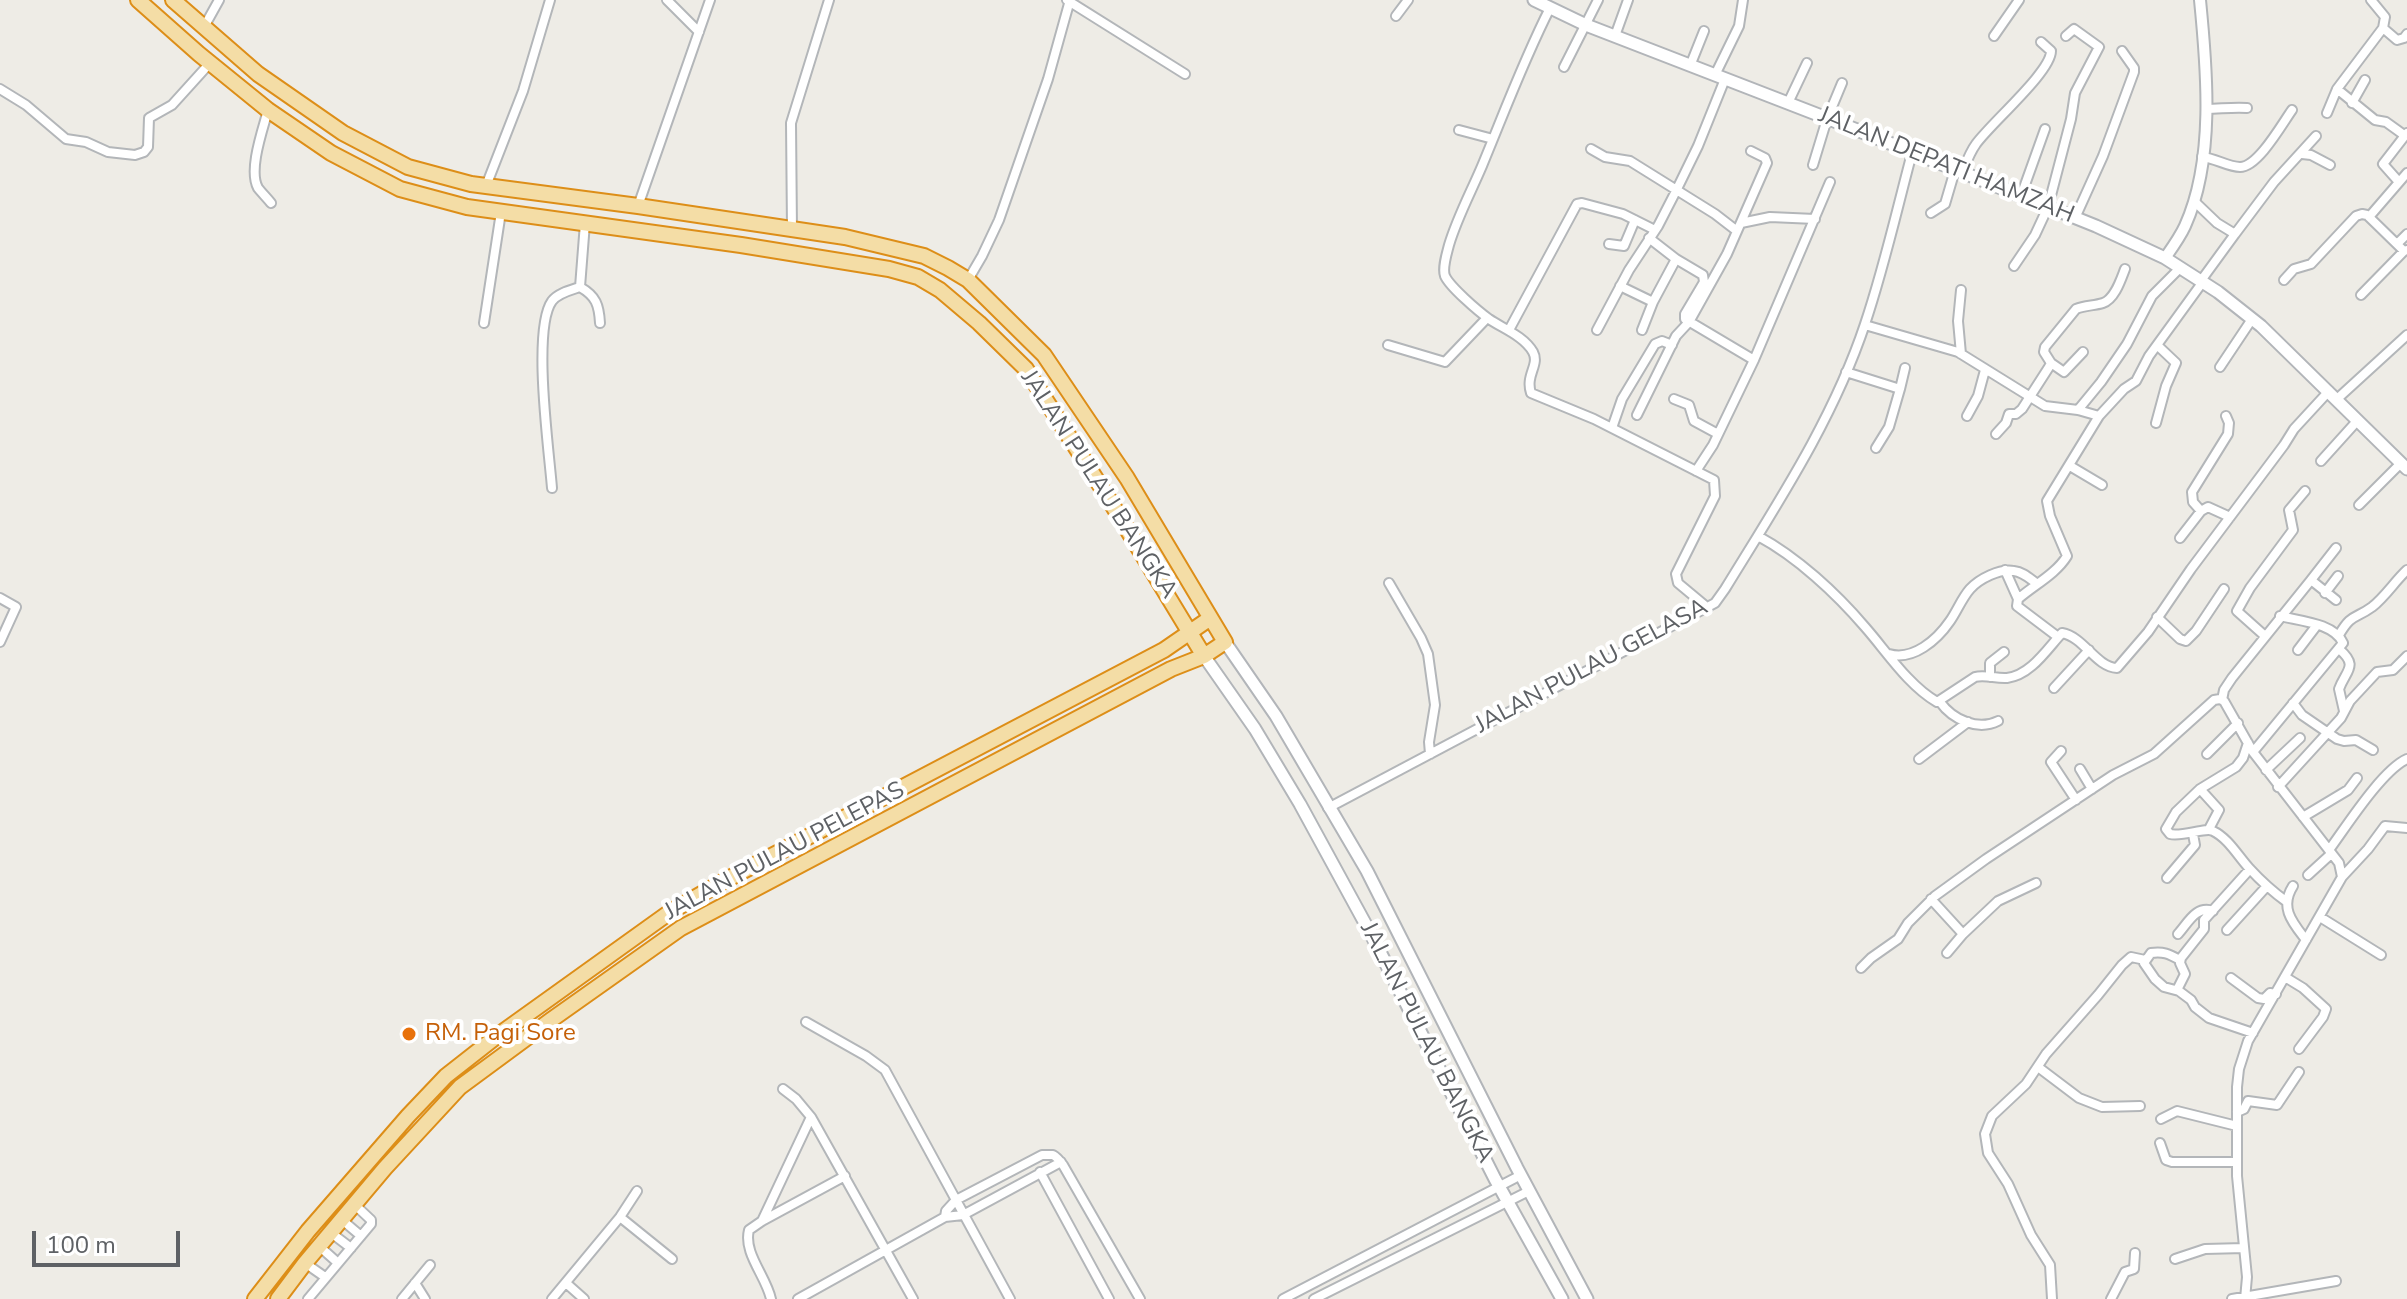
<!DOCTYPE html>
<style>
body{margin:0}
#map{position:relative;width:2407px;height:1299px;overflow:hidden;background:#eeece6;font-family:"Nunito Sans",sans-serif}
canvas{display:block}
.scale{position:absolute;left:32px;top:1231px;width:148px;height:36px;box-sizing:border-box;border:4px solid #5e6165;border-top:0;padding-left:10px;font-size:24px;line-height:28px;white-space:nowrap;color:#5e6165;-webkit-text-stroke:6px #fff;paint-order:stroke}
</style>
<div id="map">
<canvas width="2407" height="1299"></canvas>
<div class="scale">100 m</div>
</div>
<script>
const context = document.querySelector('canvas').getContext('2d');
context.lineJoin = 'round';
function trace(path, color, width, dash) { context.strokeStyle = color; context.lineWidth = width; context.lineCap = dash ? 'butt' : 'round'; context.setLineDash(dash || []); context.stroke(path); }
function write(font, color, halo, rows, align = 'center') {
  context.font = font + ' "Nunito Sans",sans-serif'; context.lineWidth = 8; context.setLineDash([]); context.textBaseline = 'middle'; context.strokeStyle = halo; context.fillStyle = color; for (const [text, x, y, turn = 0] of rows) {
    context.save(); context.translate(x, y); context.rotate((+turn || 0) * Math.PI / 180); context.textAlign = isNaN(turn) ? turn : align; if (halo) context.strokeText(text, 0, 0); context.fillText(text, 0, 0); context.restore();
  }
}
const minor = new Path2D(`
 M667,0L699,32
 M1067,0L1185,74
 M2371,0L2385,17L2383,28L2397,40L2404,38L2407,34
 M1550,8C1524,59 1504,113 1482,166C1471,192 1457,218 1449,245C1447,253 1442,268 1445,276C1450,287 1478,311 1489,319C1502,328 1524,336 1533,352C1540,365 1525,375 1531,393L1594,419L1714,480L1715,496L1676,574L1678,583L1708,608
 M1396,16L1408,0
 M204,27L219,0
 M1615,36L1628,0
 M1994,36L2019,0
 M1690,66L1704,31
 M1564,67L1598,0
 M1715,75L1739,26L1743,0
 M0,89L26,105L66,139L86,142L108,152L135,155L144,152L148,147L149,118L172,105L210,63
 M2337,89L2383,28
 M1788,103L1807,63
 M2352,103L2365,80
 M2206,109C2220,109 2232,107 2247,108
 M268,110C263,129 248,170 258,188C262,193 267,198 271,203
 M2327,113L2337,89L2375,120L2386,122L2404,135
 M1459,130L1493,139
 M1591,149L1605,157L1630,161L1715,214L1737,231
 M2302,154L2311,155L2330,165
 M2202,157C2215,158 2228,167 2240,167C2258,167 2282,124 2292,110
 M1813,165L1827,119L1842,83
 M1962,173C1966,163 1970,152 1976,144C1991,123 2051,72 2051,51L2041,42
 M2399,182L2383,164L2407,133
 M486,186L523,91L550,0
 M2021,196L2045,129
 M2194,201L2217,223L2235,234L2274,182L2316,136
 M638,206L710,0
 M1931,213L1945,204L1955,170
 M2369,217L2407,173
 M2075,218L2103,156L2134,72V68L2122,51
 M1741,223L1770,217L1815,219
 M792,230L791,123L829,0
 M1649,238L1676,259L1703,275L1704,282L1685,314V319L1754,360
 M1609,244L1624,246L1635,220
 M2397,244L2407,234
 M2014,266L2035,235L2048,207L2071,119L2075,93L2099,47L2074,29L2066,36
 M968,280L982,256L999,220L1048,79L1070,0
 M2284,280L2294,269L2311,264L2356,216L2362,214L2367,215L2404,251L2407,250
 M2200,282L2235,234
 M1620,286L1653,302L1676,259
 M580,287C596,296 599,305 600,323
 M1961,290L1958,321L1961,354
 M2361,295L2404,251
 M484,323L501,212
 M1865,325L1958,352L2045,406L2078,410L2099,416L2047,501L2050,516L2067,556C2056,574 2034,585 2018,599
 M1509,330L1577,204L1582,203L1623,214L1655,230
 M1597,330L1629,270L1658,226L1676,191L1698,146L1725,79
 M1642,330L1653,302
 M1388,345L1445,362L1487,318
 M2051,363L2064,372L2083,352
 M2220,367L2252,319
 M1846,372L1900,389L1889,427L1876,448
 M1900,389L1905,368
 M1674,399L1689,405L1694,421L1718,434
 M2337,399L2407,335
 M2078,410L2101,382L2127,344L2152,296L2180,268
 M1637,415L1676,336L1689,322L1727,254L1767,163L1765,158L1751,151
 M1967,416L1978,396L1985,370
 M2099,416L2124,389L2136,381L2149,356L2202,283
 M2156,423L2166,386L2176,363L2157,345
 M1612,428L1622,399L1655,344L1662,341L1672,345
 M1996,434L2006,423L2009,414H2016L2022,409L2049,367L2051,363L2044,352L2045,347L2076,309C2085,305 2094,306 2103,303C2115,299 2121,279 2125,269
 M2321,461L2358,420
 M2070,466L2102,485
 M1696,471L1713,445L1754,360L1830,182
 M552,488C549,450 532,329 552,301C558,293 571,290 580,287L585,223
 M2359,505L2401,463
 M2201,511L2193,502L2192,492L2228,434L2229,423L2226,416
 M1758,536C1797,557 1836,593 1865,627C1887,652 1908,685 1937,702L1975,677C1985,674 1996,679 2007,678C2031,675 2047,649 2062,633C2084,637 2096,667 2117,668L2148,632L2191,569L2284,445L2294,429L2329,391
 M2180,538L2201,511L2208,507L2230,517
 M2005,570L2018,599L2017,606L2058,637
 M2311,580L2336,548
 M1389,583L1421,638L1428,654L1435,705L1429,742L1430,754
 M2325,593L2338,576
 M0,598L16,607L0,642
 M2157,617L2180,639L2186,641L2196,631L2224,589
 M2339,635C2352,613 2354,620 2372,607C2385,597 2395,581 2407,570
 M2265,636L2237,611L2250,588L2293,530L2289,510L2305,491
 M2339,649C2359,666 2346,670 2339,689L2344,711
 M2298,650L2317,625
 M1889,654C1913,661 1937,640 1950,621C1957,611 1962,598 1970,589C1979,579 2000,568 2014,571C2023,572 2029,578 2036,583
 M1990,677V663L2004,652
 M2054,688L2089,650
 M2222,700L2224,690L2232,678L2311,580L2336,600
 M1940,702C1953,720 1978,731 1998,721
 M2293,703L2302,715L2337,739L2344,741L2356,740L2373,750
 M2248,743L2243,758L2236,767L2200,789L2176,812L2166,829L2170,834C2183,837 2206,827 2213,831C2228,838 2238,856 2249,868C2260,880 2273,892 2287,902
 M2061,751L2051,762L2076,800
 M2253,752L2343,643C2334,623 2300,621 2280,616
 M2207,754L2238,723
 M1919,759L1968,722
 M2080,769L2092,789
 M2266,770L2300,738
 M2278,787L2341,718L2350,701L2377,672L2393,670L2407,656
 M2200,789L2219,810L2209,829
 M1328,808L1715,603L1725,589C1777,504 1833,420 1865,324C1884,268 1897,209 1912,153
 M2303,817L2348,790L2357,778
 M2329,850C2346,827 2382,770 2407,759
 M2308,875L2331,854
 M2342,877L2368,849L2385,826L2407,828
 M2167,878L2195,845L2193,834
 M2293,886C2279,908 2293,923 2306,940
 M1931,899L1963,934L1947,953
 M2320,917L2381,955
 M2227,930L2267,886
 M1963,934L1998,901L2036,883
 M2178,934C2188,923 2196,905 2213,911
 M2180,960C2169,954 2163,951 2151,953L2144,963L2155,979L2164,987L2179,991L2191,1000L2195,1007L2209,1018L2253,1033
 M1861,968L1871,958L1898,939L1908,923L1935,896L1986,859L2113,775L2154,754L2214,700L2220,699L2224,701L2253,752L2339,863L2342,877L2248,1041L2239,1069L2237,1087V1176L2247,1277L2245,1299
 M2285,977L2303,988L2326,1009L2323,1017L2299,1049
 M2231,978L2258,998L2264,999L2270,993L2276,994
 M2177,990L2185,974L2180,963L2181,958L2204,929V920L2250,869
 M806,1022L866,1056L885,1070L1010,1299
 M2038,1067L2079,1098L2102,1107L2140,1106
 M783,1089L796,1099L811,1117L913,1299
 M2237,1112L2244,1109L2248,1101L2277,1105L2299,1072
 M2161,1119L2177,1111L2237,1126
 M2160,1143L2166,1160L2172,1162H2237
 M1061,1162L963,1215L945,1217L946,1211L956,1200L1042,1155H1053C1057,1157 1060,1161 1063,1165L1140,1299
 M1040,1172L1109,1299
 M620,1217L672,1259
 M341,1219L361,1236
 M762,1221L811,1117
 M330,1232L351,1248
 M319,1246L338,1263
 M2175,1259L2205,1249L2244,1248
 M305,1263L325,1277
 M415,1283L425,1299
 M566,1283L584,1299
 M308,1299L371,1224V1220L354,1204
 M402,1299L430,1265
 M552,1299L620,1217L637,1191
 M771,1299C766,1276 743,1253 749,1230L762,1221L845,1176
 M798,1299L945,1217
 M1283,1299L1521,1175
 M1314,1299L1529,1191
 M2052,1299L2050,1265L2031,1235L2008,1184L1988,1153L1985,1134L1992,1116L2026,1084L2046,1054L2098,995L2122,965L2131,957L2145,960
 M2111,1299L2125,1272L2134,1269L2135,1253
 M2232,1299L2336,1281`);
const tertiary = new Path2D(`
 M2165,258C2172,248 2180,237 2185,226C2215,160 2207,70 2200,0`);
const secondary = new Path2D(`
 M1534,0L1586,25L1842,124L2096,226L2165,258L2218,292L2261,326L2407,469
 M1225,642L1276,716L1367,871L1517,1168L1587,1299
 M1204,656L1255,729L1300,804L1372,936L1495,1179L1562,1299`);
const trunk = new Path2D(`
 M138,0L199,54L268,110L331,153L400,189L467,207L741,245L889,269L918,277L940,290L979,323L1026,369L1110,501L1204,656
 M173,0L258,74L343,133L408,167L471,184L638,206L845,237L924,256L948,268L968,280L1044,355L1127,478L1225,642L1204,656L1171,669L681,928L551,1020L460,1087L385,1168L305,1263L278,1299
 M255,1299L308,1231L408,1116L446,1076L497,1036L670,912L724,881L1164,650L1209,619`);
trace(minor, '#b3b6b9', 12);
trace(tertiary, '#b3b6b9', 14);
trace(secondary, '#b2b5b9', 15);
trace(trunk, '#dd8e18', 18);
trace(minor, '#fff', 8);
trace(tertiary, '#fff', 10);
trace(secondary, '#fff', 11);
trace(trunk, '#f4dda6', 14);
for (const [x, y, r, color] of [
 [409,1034,8,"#e8710a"]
]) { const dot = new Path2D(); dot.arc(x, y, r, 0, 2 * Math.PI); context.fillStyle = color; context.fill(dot); trace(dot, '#fff', 3); }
write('24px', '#5e6165', '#fff', [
 ["JALAN DEPATI HAMZAH",1946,166,22],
 ["JALAN PULAU BANGKA",1098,485,57],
 ["JALAN PULAU GELASA",1592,667,-28],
 ["JALAN PULAU PELEPAS",785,852,-28],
 ["JALAN PULAU BANGKA",1426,1043,63]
]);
write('24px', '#c56008', '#fff', [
 ["RM. Pagi Sore",425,1034]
], 'left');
</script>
